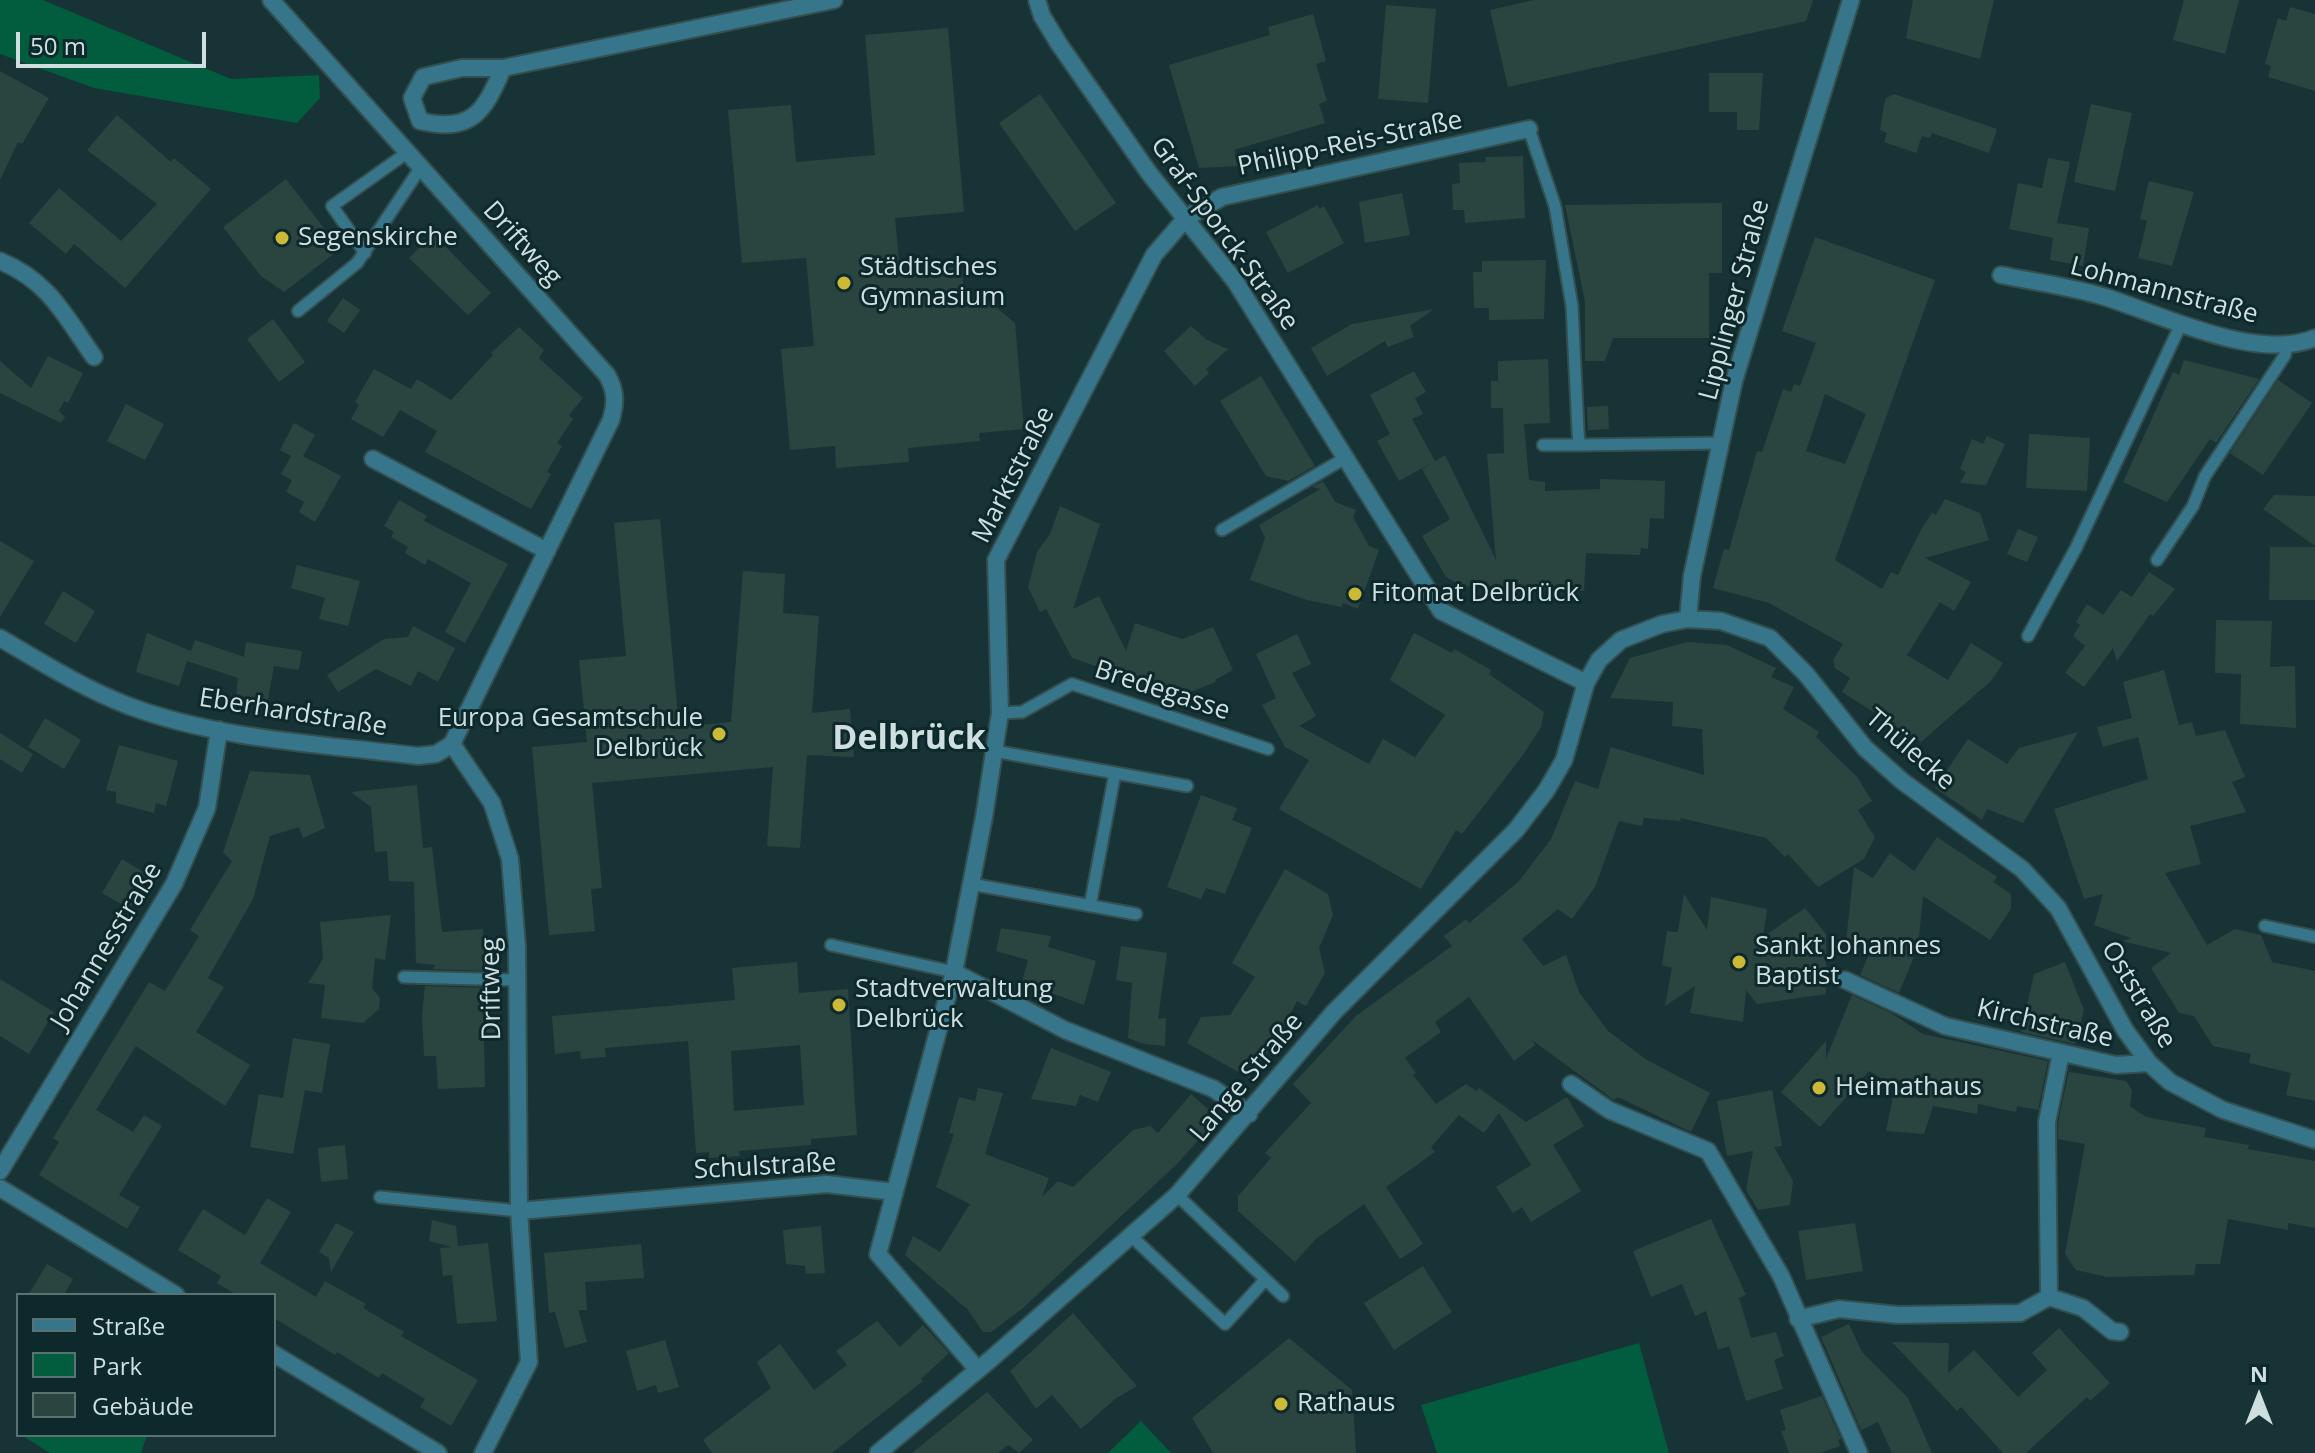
<!DOCTYPE html>
<meta charset="utf-8">
<style>
body{margin:0}
#map{position:relative;width:2315px;height:1453px;overflow:hidden;background:#173335;font-family:"Open Sans",sans-serif}
canvas{display:block}
.legend{position:absolute;left:16px;top:1293px;width:260px;height:144px;box-sizing:border-box;background:#0d292b;border:2px solid #5b7273;margin:0;padding:10px 14px;list-style:none;font-size:24px;color:#cfdfe0}
.legend li{display:flex;align-items:center;gap:16px;height:40px}
.legend b{width:40px;border:2px solid #5b7273}
.north{position:absolute;left:2219px;top:1357px;width:80px;height:80px;-webkit-text-stroke:6px #0d292b;paint-order:stroke;rotate:0deg;font-size:22px;font-weight:700;line-height:32px;text-align:center;color:#cfdfe0}
.north::after{content:'';display:block;margin:auto;width:28px;height:36px;background:#cfdfe0;clip-path:polygon(50% 0,100% 100%,50% 72%,0 100%)}
.scale{position:absolute;left:16px;top:32px;width:190px;height:36px;box-sizing:border-box;border:4px solid #cfdfe0;border-top:0;padding-left:10px;font-size:24px;line-height:28px;white-space:nowrap;color:#cfdfe0;-webkit-text-stroke:6px #0d292b;paint-order:stroke}
</style>
<div id="map">
<canvas width="2315" height="1453"></canvas>
<ul class="legend">
<li><b style="height:10px;background:#37758b"></b>Straße</li>
<li><b style="height:22px;background:#015d3e"></b>Park</li>
<li><b style="height:22px;background:#2a4540"></b>Gebäude</li>
</ul>
<div class="north">N</div>
<div class="scale">50 m</div>
</div>
<script>
const context = document.querySelector('canvas').getContext('2d');
context.lineJoin = 'round';
function fillPath(path, color) { context.fillStyle = color; context.fill(path, 'evenodd'); }
function trace(path, color, width, dash) { context.strokeStyle = color; context.lineWidth = width; context.lineCap = dash ? 'butt' : 'round'; context.setLineDash(dash || []); context.stroke(path); }
function write(font, color, halo, rows, align = 'center') {
  context.font = font + ' "Open Sans",sans-serif'; context.lineWidth = 6; context.setLineDash([]); context.textBaseline = 'middle'; context.strokeStyle = halo; context.fillStyle = color; for (const [text, x, y, turn = 0] of rows) {
    context.save(); context.translate(x, y); context.rotate((+turn || 0) * Math.PI / 180); context.textAlign = isNaN(turn) ? turn : align; if (halo) context.strokeText(text, 0, 0); context.fillText(text, 0, 0); context.restore();
  }
}
fillPath(new Path2D(`
 M0,0H43L231,79L319,75L320,98L297,123L94,88L0,54Z
 M1639,1343L1669,1453H1437L1421,1405Z
 M1141,1421L1171,1453H1108Z
 M21,1435H147L141,1453H50Z`), '#015d3e');
fillPath(new Path2D(`
 M1534,0H1813L1806,21L1508,87L1490,10Z
 M1913,0H1994L1980,59L1906,38Z
 M2184,0H2239L2225,54L2173,40Z
 M1386,5L1436,9L1428,103L1378,99Z
 M2290,7L2315,14V91L2268,77L2271,66L2265,64L2278,18L2286,21Z
 M1313,14L1326,61L1316,64L1327,101L1319,104L1325,123L1234,150L1239,166L1199,168L1169,65L1270,35L1268,27Z
 M948,28L964,212L895,218L900,273L962,267L964,300L985,298L1015,323L1024,429L979,433L980,441L908,448L909,462L836,468L835,446L790,450L781,349L814,346L806,258L742,263L728,110L791,105L796,162L875,155L865,35Z
 M0,71L49,98L22,144L18,142L0,180Z
 M1709,73H1763L1759,130H1737V112H1709Z
 M1040,94L1116,203L1075,231L999,123Z
 M1894,94L1997,129L1989,153L1932,133L1930,138L1922,136L1916,153L1884,142L1887,133L1880,130L1884,105L1886,98Z
 M2091,104L2132,113L2115,191L2074,182Z
 M117,115L171,162L174,158L211,189L125,288L74,244L66,254L29,223L59,188L121,241L157,204L87,150Z
 M1523,156L1525,218L1465,223L1464,210H1453L1452,184L1460,183L1459,163L1486,162L1485,157Z
 M2048,158L2070,162L2057,223L2089,228L2083,266L2050,260L2053,238L2009,229L2018,183L2042,188Z
 M286,179L340,249L284,292L261,276L223,227Z
 M2149,181L2194,192L2172,266L2138,258L2147,221L2140,219Z
 M1402,193L1410,235L1365,243L1359,202Z
 M1722,203V273H1709V338H1613L1605,361H1585V302L1565,205Z
 M1318,205L1319,209L1324,206L1344,243L1288,273L1266,232Z
 M433,234L491,293L468,315L409,258Z
 M1815,237L1935,280L1835,560L1882,589L1891,572L1898,575L1922,528L1932,513L1936,515L1945,499L1980,513L1989,540L1925,558L1971,582L1954,611L1940,602L1907,655L1948,680L1971,643L2003,663L1992,680L1921,742L1842,692L1850,678L1835,668L1833,660L1843,644L1769,603L1713,588L1724,549L1729,550L1757,451L1762,452L1783,389L1791,392L1794,384L1800,386L1816,343L1782,331ZM1825,394L1866,414L1845,464L1806,451Z
 M1546,260L1544,319L1489,320V308H1474L1473,272H1482V261Z
 M343,298L360,310L344,333L327,321Z
 M1434,309L1410,326L1414,337L1388,347L1385,341L1327,376L1311,348L1352,324Z
 M273,319L305,362L279,382L247,339Z
 M1191,326L1207,340L1228,349L1206,369L1209,373L1195,386L1164,351Z
 M519,327L544,350L539,358L583,398L569,415L573,419L557,443L562,446L547,472L551,474L531,509L425,452L437,431L400,410L383,437L351,419L359,405L355,402L374,369L411,389L417,379L451,400L493,355L491,353Z
 M48,356L83,373L68,403L64,401L59,411L65,417L61,423L0,393V361L31,388Z
 M1548,359L1550,423L1524,424L1529,480L1545,482V491L1600,489V479L1665,481L1664,519L1650,518L1648,549L1641,548L1640,555L1586,553L1584,591L1462,586L1446,577L1422,536L1450,519L1422,469L1445,455L1496,560L1487,454L1504,453L1503,408H1491V381H1498V361Z
 M2184,360L2259,379L2216,443L2210,439L2167,502L2123,482L2173,372L2179,375Z
 M1414,371L1426,392L1415,398L1423,414L1412,419L1435,461L1399,481L1377,441L1390,434L1370,395Z
 M1261,376L1315,466L1288,481L1266,476L1220,401Z
 M2278,380L2312,403L2263,475L2230,453Z
 M126,404L164,424L145,460L107,441Z
 M1608,406L1609,429L1588,430L1587,407Z
 M294,423L315,435L303,456L341,476L315,522L299,512L304,502L286,492L292,480L281,474L291,456L280,450Z
 M2029,434L2090,438L2087,491L2026,488Z
 M1987,436L2005,444L1986,485L1960,483L1966,472L1960,469L1972,439L1983,444Z
 M1323,481L1335,502L1356,510L1353,517L1369,546L1379,550L1358,609L1343,603L1342,607L1307,600L1250,580L1265,538L1259,525L1320,489L1312,487Z
 M2274,495L2315,496V546L2263,509Z
 M399,500L427,516L424,521L508,564L465,643L445,632L471,583L428,559L425,565L405,553L408,547L391,537L394,532L384,526Z
 M1060,506L1100,524L1073,609L1099,596L1126,651L1135,623L1182,639L1213,627L1233,670L1215,680L1216,682L1182,695L1072,658L1046,609L1040,612L1028,587L1037,552L1050,534Z
 M660,519L679,727L731,722L743,571L785,574L783,613L819,616L812,713L850,709L854,757L807,755L800,848L767,846L773,767L592,783L602,888L591,889L595,931L549,935L532,747L587,742L579,660L626,656L614,523Z
 M2018,529L2038,537L2027,562L2007,554Z
 M0,541L34,561L0,617Z
 M2270,547H2315V600H2269Z
 M297,565L360,581L348,626L319,619L325,598L291,588Z
 M2149,572L2175,589L2153,616L2150,614L2117,661L2113,648L2084,687L2065,673L2085,646L2073,636L2080,625L2076,622L2087,604L2103,615L2121,590L2132,597Z
 M63,591L95,611L76,643L44,624Z
 M2216,620L2272,621L2270,667L2295,666L2296,728L2240,724L2241,674L2215,673Z
 M413,626L455,648L438,682L418,671L411,686L376,669L338,692L327,675L384,639L408,637Z
 M147,633L191,651L195,640L244,657L246,642L302,651L299,670L274,666L268,700L236,696L238,678L187,661L179,686L136,672Z
 M1414,633L1452,653L1454,649L1491,670L1489,674L1544,712L1541,727L1523,755L1462,834L1456,830L1421,889L1279,809L1309,760L1285,747L1262,705L1276,698L1256,654L1297,634L1311,664L1292,673L1316,716L1299,726L1369,764L1383,739L1415,757L1445,715L1390,680Z
 M1687,642L1727,645L1776,668L1771,677L1794,687L1783,709L1819,732L1816,737L1857,777L1872,801L1858,810L1875,837L1864,859L1818,887L1788,854L1785,857L1766,838L1681,818L1680,821L1644,818L1642,826L1619,821L1595,887L1572,919L1558,909L1522,939L1543,966L1566,955L1579,992L1608,1031L1647,1060L1710,1093L1691,1132L1618,1097L1614,1100L1532,1040L1535,1045L1514,1061L1469,997L1435,1022L1441,1032L1405,1058L1416,1073L1413,1075L1436,1104L1466,1084L1477,1091L1479,1088L1526,1122L1567,1097L1584,1126L1553,1145L1581,1191L1531,1222L1522,1207L1513,1213L1496,1187L1531,1165L1499,1113L1484,1133L1459,1115L1431,1147L1435,1152L1386,1187L1423,1244L1400,1259L1364,1204L1316,1239L1295,1262L1238,1211V1196L1271,1158L1265,1153L1311,1103L1293,1084L1356,1016L1452,946L1444,936L1466,919L1469,923L1519,881L1551,839L1575,781L1598,789L1611,747L1704,775L1702,729L1672,726L1673,702L1610,698L1630,658Z
 M2164,670L2179,725L2192,722L2196,736L2225,730L2245,777L2232,782L2246,812L2190,826L2201,864L2165,873L2207,945L2235,929L2261,935L2272,962L2315,971V1101L2286,1095L2291,1073L2249,1063L2251,1054L2213,1046L2194,1016L2179,1013L2151,968L2171,953L2122,941L2131,938L2094,925L2103,894L2084,899L2071,861L2054,809L2148,779L2138,737L2103,747L2097,727L2132,718L2123,682Z
 M45,718L81,740L64,769L28,747Z
 M2078,732L2023,823L1987,809L1982,820L1935,788L1968,739L2007,764L2019,748Z
 M0,733L33,754L22,773L0,759Z
 M119,745L178,761L166,806L156,803L154,813L116,803V792L106,790Z
 M250,771L310,775L325,828L303,838L299,827L270,836L253,899L208,978L224,987L196,1032L250,1065L225,1106L136,1046L96,1110L133,1132L144,1115L162,1126L119,1195L140,1207L127,1229L39,1175L59,1142L53,1138L149,982L165,991L199,936L190,930L232,861L223,852Z
 M417,785L423,848L432,847L442,932L483,929L486,971L433,969L435,965L416,963L414,882L389,881L387,851L375,852L371,807L351,792Z
 M1201,795L1237,808L1232,820L1252,828L1225,894L1206,888L1201,899L1167,887Z
 M1937,837L1997,877L1993,882L2011,894V909L1990,940L1923,896L1918,947L1899,993L1860,975L1873,945L1846,942L1854,867L1873,878L1890,853L1914,871Z
 M122,859L150,876L130,909L102,893Z
 M1285,869L1328,894L1333,915L1319,948L1325,973L1306,1006L1297,1001L1276,1041L1249,1078L1187,1043L1201,1017L1230,1015L1255,977L1232,963Z
 M1684,894L1707,930L1711,897L1767,909L1763,937L1805,908L1826,934V994L1757,1004L1746,990L1743,1022L1690,1013L1695,986L1665,1006L1672,968L1662,965L1667,931L1678,932Z
 M391,915L385,960L375,958L372,988L380,998L379,1009L363,1023L321,1018L325,985L308,983L323,959L320,922Z
 M1001,928L1051,936L1048,947L1096,961L1084,1005L1022,982L1028,960L996,951Z
 M1121,946L1167,953L1158,1019L1166,1018L1165,1046L1144,1044L1128,1038L1132,983L1116,980Z
 M797,962L799,993L848,989L857,1135L811,1139V1145L739,1151L740,1156L709,1158V1152L696,1153L688,1041L605,1048L606,1057L581,1059L580,1051L555,1054L552,1016L735,1000L732,968ZM800,1045L804,1105L734,1111L731,1051Z
 M2065,962L2084,1010L2075,1044L2021,1032L2034,974Z
 M0,979L54,1012L29,1054L0,1036Z
 M425,986L486,988V1019H500L501,1039L484,1040L485,1087L438,1089L436,1056H424L422,1015Z
 M1852,995L1891,1013L1923,1034L2048,1061L2038,1110L2017,1106L2016,1112L1978,1104L1977,1114L1933,1106L1924,1134L1886,1131L1895,1086L1869,1071L1820,1127L1781,1092L1826,1041V1059Z
 M293,1038L330,1044L322,1093L305,1090L293,1154L250,1147L259,1094L283,1098Z
 M1051,1048L1111,1072L1098,1102L1080,1095L1076,1106L1031,1099Z
 M2070,1066L2069,1072L2126,1081L2132,1090L2130,1106L2146,1117L2206,1128L2204,1137L2249,1145L2248,1149L2315,1161V1228L2288,1223V1230L2228,1219L2220,1264H2196L2194,1275L2107,1277L2076,1270L2065,1254L2085,1144L2058,1139V1123Z
 M978,1088L1003,1093L985,1154L1049,1178L1042,1197L1058,1181L1073,1187L1133,1130L1150,1126L1158,1133L1191,1094L1218,1118L1179,1162L1022,1309L991,1332H983L968,1310L905,1255L913,1236L940,1252L970,1204L936,1187L954,1134L949,1133L959,1097L975,1101Z
 M1772,1090L1782,1146L1774,1147L1793,1181L1790,1205L1758,1210L1746,1190L1753,1151L1727,1156L1717,1101Z
 M345,1145L348,1179L321,1182L318,1148Z
 M267,1198L291,1212L260,1263L316,1297L325,1281L366,1304L363,1308L404,1332L401,1336L478,1380L451,1426L420,1407L425,1399L382,1373L379,1378L337,1352L335,1355L274,1318V1295H237L217,1283L221,1276L178,1250L203,1209L245,1235Z
 M1711,1219L1746,1295L1739,1298L1751,1338L1776,1332L1784,1356L1774,1360L1783,1389L1746,1401L1729,1346L1718,1350L1706,1311L1695,1316L1682,1284L1651,1297L1633,1251Z
 M432,1220L456,1226L458,1246L488,1243L497,1321L457,1324L452,1275L443,1276L440,1248L452,1247L429,1241Z
 M336,1223L354,1232L331,1272L329,1258L319,1252Z
 M1855,1223L1863,1271L1806,1280L1798,1231Z
 M821,1226L825,1273L806,1274L805,1266L786,1264L783,1230Z
 M641,1244L644,1278L585,1282L587,1310H578L587,1342L565,1348L555,1312L549,1313L544,1253Z
 M47,1264L73,1279L64,1295H28Z
 M1423,1266L1452,1312L1394,1350L1364,1303Z
 M1073,1313L1137,1386L1115,1399L1081,1429L1052,1395L1036,1409L1010,1371Z
 M877,1321L900,1347L923,1325L949,1353L921,1379L923,1381L832,1453H712L703,1440L771,1388L757,1362L780,1344L814,1390L847,1365L836,1351Z
 M1849,1324L1862,1352L1908,1398L1932,1453H1892L1878,1422L1861,1430L1821,1337Z
 M2059,1328L2110,1383L2090,1401L2087,1397L2026,1453H2003L1961,1407L1957,1411L1892,1342L1949,1343L1948,1373L1974,1350L2018,1397L2047,1370L2032,1353Z
 M1289,1338L1352,1390L1356,1453H1213L1192,1418Z
 M665,1340L679,1387L658,1393L656,1385L637,1391L626,1351Z
 M987,1392L1033,1440L1019,1453L1008,1445L998,1453H912Z
 M1822,1396L1841,1439L1838,1440L1840,1446L1820,1453H1789L1781,1431L1786,1430L1780,1410Z`), '#2a4540');
const service = new Path2D(`
 M1529,129L1555,206L1572,306L1578,430L1579,445H1543
 M365,253L332,206L408,152
 M298,311L357,263L421,167
 M1579,445L1722,443
 M1222,530L1347,457
 M2157,560L2193,506L2205,476L2285,355L2287,345
 M2028,636L2076,548L2181,324
 M1000,713L1022,712L1072,684L1268,749
 M994,751L1187,786
 M971,884L1136,914
 M1090,906L1115,773
 M2265,926L2315,937
 M831,945L954,972
 M404,977L517,980
 M1177,1195L1283,1296
 M380,1197L519,1211
 M1131,1236L1225,1324L1265,1280`);
const minor = new Path2D(`
 M271,0L607,375C616,391 616,402 611,420L452,744L492,803L510,859L517,946L519,1211L529,1362L483,1453
 M1037,0L1042,16L1059,44L1149,173L1235,281L1441,611L1586,683
 M420,121L412,98L423,77L462,68H503L834,0
 M420,121C471,133 484,113 503,68
 M0,261C49,281 65,316 94,357
 M2001,275C2036,282 2072,287 2105,297C2162,315 2256,362 2315,338
 M373,459L547,551
 M1688,619L1692,576L1734,381L1851,0
 M0,638C41,662 84,689 129,706C220,740 323,744 418,756L436,754L452,744
 M954,972L1065,1030L1214,1089L1249,1114
 M1845,980L1945,1026L2116,1065L2149,1063
 M1571,1084L1609,1110L1708,1151L1781,1276L1859,1453
 M0,1171L174,884L207,808L219,730
 M0,1188L176,1295
 M519,1211L827,1184L894,1192
 M2049,1297L2047,1122L2061,1053
 M1798,1319L1839,1309L1898,1315L2020,1313L2049,1297L2083,1308L2112,1331L2120,1332
 M274,1354L438,1453
 M978,1370L878,1254L954,972L984,817L1000,713L996,560L1154,255L1186,218L1222,197L1529,129
 M878,1453L991,1359L1177,1195L1334,1012L1516,830L1546,791L1564,760L1586,683L1599,660L1621,640L1662,624L1688,619L1721,621L1770,638L1806,674L1865,748L1902,781L2022,869L2058,908L2125,1030L2149,1063L2170,1082L2223,1110L2315,1140`);
trace(service, '#344f50', 15);
trace(minor, '#344f50', 20);
trace(service, '#37758b', 11);
trace(minor, '#37758b', 16);
for (const [x, y, r, color] of [
 [282,238,8,"#cdb938"],
 [844,283,8,"#cdb938"],
 [1355,594,8,"#cdb938"],
 [719,734,8,"#cdb938"],
 [1739,962,8,"#cdb938"],
 [839,1005,8,"#cdb938"],
 [1819,1088,8,"#cdb938"],
 [1281,1404,8,"#cdb938"]
]) { const dot = new Path2D(); dot.arc(x, y, r, 0, 2 * Math.PI); context.fillStyle = color; context.fill(dot); trace(dot, '#0d292b', 3); }
write('26px', '#cfdfe0', '#0d292b', [
 ["Philipp-Reis-Straße",1350,144,-12],
 ["Graf-Sporck-Straße",1224,234,54],
 ["Driftweg",522,244,48],
 ["Lohmannstraße",2164,291,15],
 ["Lipplinger Straße",1735,300,-75],
 ["Marktstraße",1014,475,-63],
 ["Bredegasse",1162,691,18],
 ["Eberhardstraße",293,713,9],
 ["Thülecke",1910,750,41],
 ["Johannesstraße",107,946,-59],
 ["Driftweg",492,989,-91],
 ["Oststraße",2138,995,59],
 ["Kirchstraße",2045,1024,13],
 ["Lange Straße",1247,1078,-50],
 ["Schulstraße",765,1167,-3]
]);
write('26px', '#cfdfe0', '#0d292b', [
 ["Segenskirche",298,238],
 ["Städtisches",860,268],
 ["Gymnasium",860,298],
 ["Fitomat Delbrück",1371,594],
 ["Europa Gesamtschule",703,719,"right"],
 ["Delbrück",703,749,"right"],
 ["Sankt Johannes",1755,947],
 ["Baptist",1755,977],
 ["Stadtverwaltung",855,990],
 ["Delbrück",855,1020],
 ["Heimathaus",1835,1088],
 ["Rathaus",1297,1404]
], 'left');
write('bold 34px', '#cfdfe0', '#0d292b', [
 ["Delbrück",909,739]
]);
</script>
